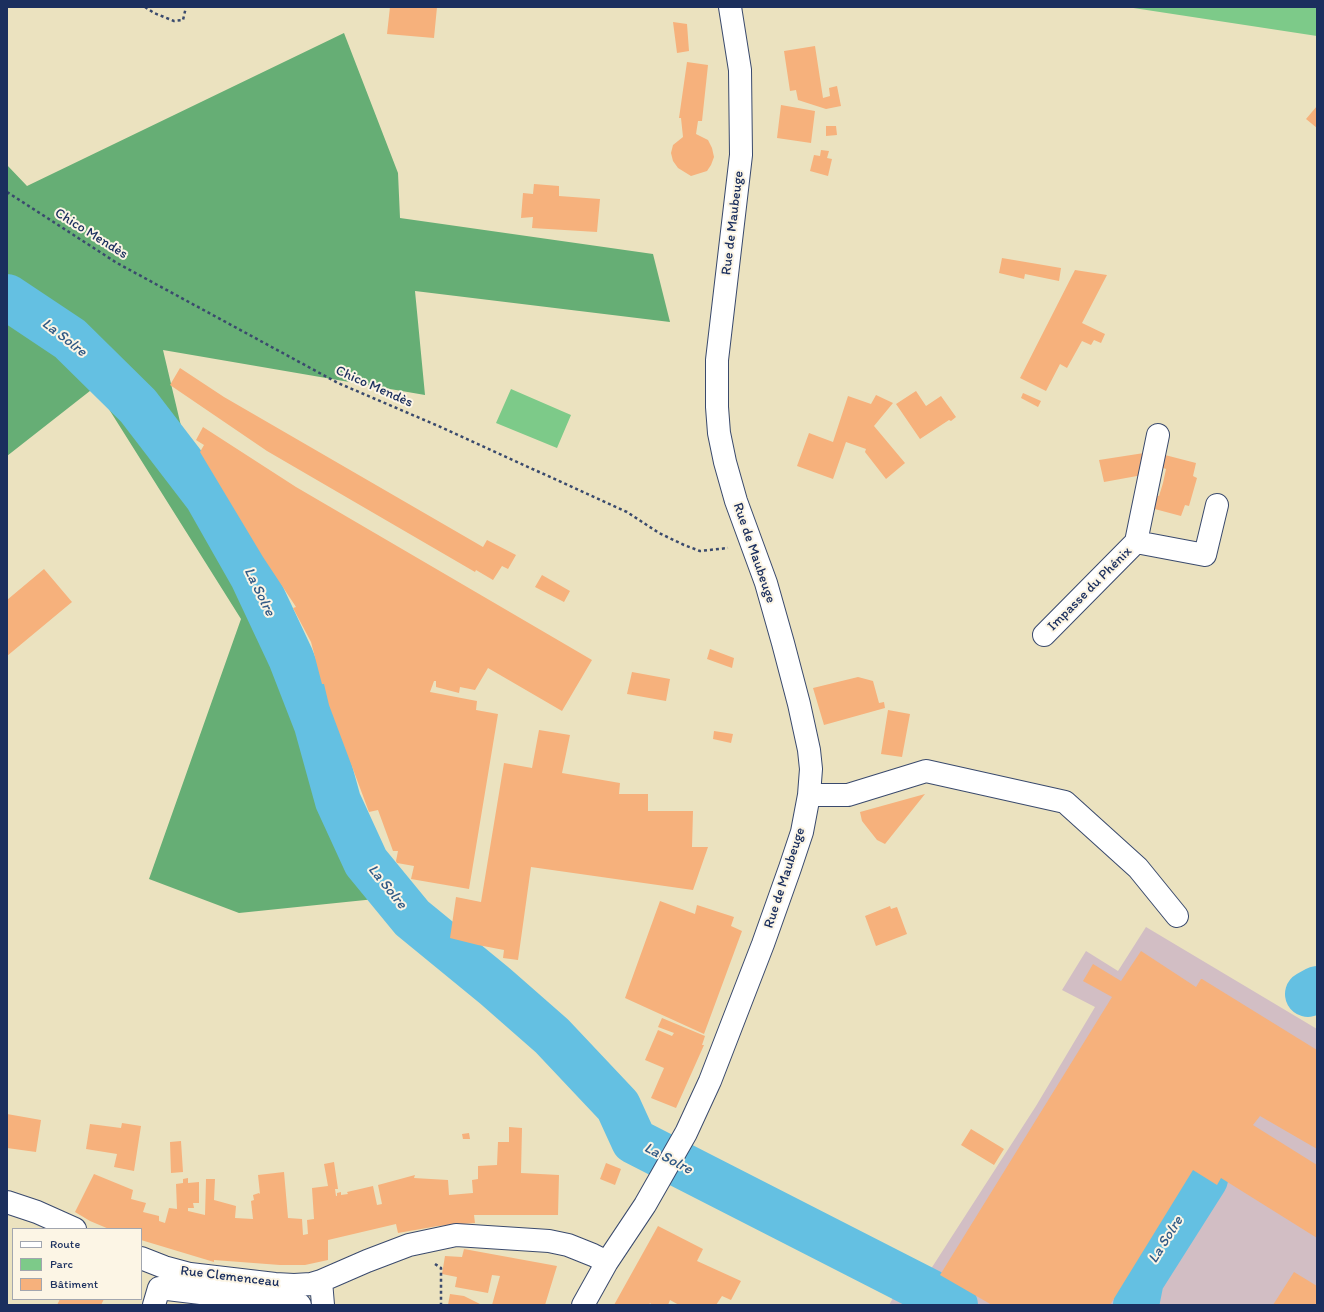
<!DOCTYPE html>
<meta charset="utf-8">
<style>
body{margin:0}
#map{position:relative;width:1324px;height:1312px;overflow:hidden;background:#ebe2bf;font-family:Itim,sans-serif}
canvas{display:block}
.frame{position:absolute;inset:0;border:8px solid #1b2f5e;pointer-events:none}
.legend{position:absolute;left:12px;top:1228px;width:130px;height:72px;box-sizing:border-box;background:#fcf5e5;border:1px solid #a2a6af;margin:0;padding:5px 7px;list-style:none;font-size:12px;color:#1b2f5e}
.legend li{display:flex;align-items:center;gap:8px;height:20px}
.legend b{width:20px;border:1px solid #a2a6af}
</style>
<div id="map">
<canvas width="1324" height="1312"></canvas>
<div class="frame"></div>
<ul class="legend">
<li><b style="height:5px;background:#fff"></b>Route</li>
<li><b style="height:11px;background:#7dca89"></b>Parc</li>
<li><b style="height:11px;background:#f6b17c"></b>Bâtiment</li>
</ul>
</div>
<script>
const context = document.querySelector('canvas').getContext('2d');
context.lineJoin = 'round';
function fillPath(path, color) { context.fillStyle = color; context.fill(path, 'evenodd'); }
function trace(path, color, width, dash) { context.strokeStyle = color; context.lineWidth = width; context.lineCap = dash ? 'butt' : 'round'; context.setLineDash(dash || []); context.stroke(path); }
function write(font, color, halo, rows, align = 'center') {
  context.font = font + ' Itim,sans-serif'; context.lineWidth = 4; context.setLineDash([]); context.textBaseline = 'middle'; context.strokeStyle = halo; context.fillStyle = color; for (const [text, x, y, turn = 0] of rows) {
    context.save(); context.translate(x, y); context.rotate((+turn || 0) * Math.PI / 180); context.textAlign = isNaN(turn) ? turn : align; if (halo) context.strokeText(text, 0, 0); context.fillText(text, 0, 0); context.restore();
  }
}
fillPath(new Path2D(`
 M1146,927L1317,1029V1305H889L893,1298L927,1275L1036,1106L1095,1007L1062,990L1086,951L1118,971Z`), '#d2bec4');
fillPath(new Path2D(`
 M1127,7H1317V36Z
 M511,389L571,415L557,448L496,423Z`), '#7dca89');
fillPath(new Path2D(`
 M344,33L398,173L400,218L653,254L670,322L415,291L425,395L163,350L181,426L292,620L335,748L378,855L414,895L239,913L149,879L241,619L95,387L7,456V165L27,186Z`), '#66ae75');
trace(new Path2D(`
 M7,297L70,339L138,406L207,496L253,577L291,658L317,725L338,801L366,862L412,918L495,986L552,1036L618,1106L634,1141L955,1305
 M1308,994L1317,989
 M1136,1305L1141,1280L1205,1179`), '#64c0e2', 46);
fillPath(new Path2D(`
 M390,7H437L434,38L387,34Z
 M673,22L687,24L689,51L677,53Z
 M815,46L823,98L830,96L829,88L837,86L841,106L826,109L798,100L796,90L790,91L784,51Z
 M687,62L708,65L702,121H698L696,134L708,140L712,148L714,157L711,165L707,171L691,176L678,168L673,161L671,153L673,145L683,137L681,118H679Z
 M781,105L815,111L811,143L777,138Z
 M1317,106V128L1306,119Z
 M826,126H836L837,135L826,136Z
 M821,150L829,151L827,158L832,159L828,176L810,171L814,155L820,156Z
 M534,184L559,186V196L600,199L597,232L532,228L533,217L521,218L523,193L533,194Z
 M1002,258L1061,268L1059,281L1025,274L1024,279L999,273Z
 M1075,270L1107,275L1082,323L1105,334L1101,343L1094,340L1091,345L1082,341L1067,368L1060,364L1046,391L1020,378Z
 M180,368L224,397L483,547L487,540L516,555L508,569L502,566L493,580L476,570L475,572L267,451L170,385Z
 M916,391L926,406L941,396L956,417L951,421L949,420L920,439L896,404Z
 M1023,393L1041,401L1038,407L1021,398Z
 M876,395L893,403L874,426L905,463L886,479L865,452L866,449L846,442L833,479L797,466L809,433L833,442L848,396L871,404Z
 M203,427L296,487L592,660L562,711L488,668L475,690L460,687L459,693L436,687V681H434L430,692L477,701L476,710L498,714L469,889L411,879L414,866L397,863L396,861L398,851H393L378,810L369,812L329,705L324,684H322L311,642L293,608L296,607L263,557L200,452L204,445L196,440Z
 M1144,453L1148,474L1104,482L1099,460Z
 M1165,455L1196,463L1193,476L1197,478L1189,506L1185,505L1181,516L1151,508L1154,495L1159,496L1163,483L1166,469L1161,467Z
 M44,569L72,602L7,656V600Z
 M542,575L570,591L564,602L535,587Z
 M710,649L734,658L732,668L707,659Z
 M632,672L670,679L666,701L627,694Z
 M858,677L873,681L879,703L884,702L885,708L824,725L813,688Z
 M888,710L910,714L902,757L881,754Z
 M539,730L570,735L562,773L620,783L619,794H648V811H693L692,847H708L693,890L531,867L518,960L503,958L504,950L478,945L450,938L456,897L481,902L504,763L532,768Z
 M714,731L733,734L731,743L713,739Z
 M925,794L885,844L877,840L862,821L860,812Z
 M660,901L695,914L697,905L734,917L731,926L742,931L704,1034L625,998Z
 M890,906L891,909L897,907L907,934L876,946L865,916Z
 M1141,951L1196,987L1201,979H1202L1317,1050V1149L1260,1116L1253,1125L1317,1165V1238L1221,1178L1217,1185L1193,1170L1110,1305H992L940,1275L1112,997L1083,981L1093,964L1121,981Z
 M662,1018L705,1036L702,1045H704L676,1108L651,1098L664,1068L645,1060L658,1030L672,1036L674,1033L658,1027Z
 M7,1114L41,1120L36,1152L7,1148Z
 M122,1123L141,1126L134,1171L114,1167L117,1154L86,1149L90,1124L121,1128Z
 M509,1127L522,1128L521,1173L559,1175L558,1215H474L475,1223L438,1226L398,1233L396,1224L328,1240V1260L305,1265H280L214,1260V1262L141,1240V1229H109L90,1221L75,1212L94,1174L133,1190L131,1199L146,1203L143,1212L159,1216V1221L165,1223L169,1208L177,1209L176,1184L183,1183V1179L188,1178V1183L199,1182V1203H193L194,1208H188V1211L205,1215L206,1179H215L214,1200L236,1206L235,1218L253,1219L251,1201L254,1200L253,1195L259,1193L260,1194L258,1175L284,1172L288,1218L302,1219L303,1235L308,1234L307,1220L314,1219L312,1188L328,1186L324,1164L334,1162L338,1189H335L336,1196H337V1193L341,1192V1195L348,1194L347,1192L373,1186L377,1205L382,1204L378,1185L415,1175L414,1178L448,1180L449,1195L473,1193L472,1180L478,1179V1166L497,1165L498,1142H509Z
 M971,1129L1004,1149L994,1165L961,1145Z
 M469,1133L470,1139H463L462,1134Z
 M181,1141L183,1172L171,1173L170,1142Z
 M606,1163L621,1169L615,1185L600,1179Z
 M658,1226L703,1249L697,1261L741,1281L731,1300L722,1296L716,1305H679L670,1300L668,1305H652L650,1303L649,1305H614Z
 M464,1249L557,1266L545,1305H492L500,1276L492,1275L488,1293L455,1287L457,1277L442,1274L445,1256L462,1257Z
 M1294,1272L1317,1286V1305H1273Z
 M450,1294L464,1296L482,1305H448Z
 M60,1299H104L101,1305H57Z`), '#f6b17c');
const minor = new Path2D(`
 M1136,542L1205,555L1217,505
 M1044,635L1136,542L1158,435
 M809,795H848L926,771L1065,802L1138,868L1177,916
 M7,1202L37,1212L75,1229
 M141,1258L164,1267L190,1274L275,1284L294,1285L311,1284L321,1281L367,1261L409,1245L456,1235L549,1241L568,1245L593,1255L607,1262
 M321,1281L323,1305
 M154,1305L159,1288L300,1305
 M583,1305L607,1262L645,1205L686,1133L710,1081L763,944L790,868L802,832L809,795L811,769L809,750L799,704L783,643L766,583L736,501L725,462L719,433L717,407V360L741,155L740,70L730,7`);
trace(minor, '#3a4a6d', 24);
trace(new Path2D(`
 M145,7L154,13L174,21L183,20L186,7
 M7,192L117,263L338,383L436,425L627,512L659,533L684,545L700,551L728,548
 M435,1264L441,1268V1305`), '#3a4a6d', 2.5, [3, 3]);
trace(minor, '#fff', 22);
write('14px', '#1b2f5e', '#fcf5e5', [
 ["Rue de Maubeuge",733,223,-83],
 ["Chico Mendès",91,234,32],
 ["Chico Mendès",374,387,24],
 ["Rue de Maubeuge",754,553,71],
 ["Impasse du Phénix",1090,589,-45],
 ["Rue de Maubeuge",785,878,-72],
 ["Rue Clemenceau",230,1277,7]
]);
write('italic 15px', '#315a86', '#fcf5e5', [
 ["La Solre",64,338,38],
 ["La Solre",259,592,64],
 ["La Solre",387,887,51],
 ["La Solre",668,1159,27],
 ["La Solre",1166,1240,-58]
]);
</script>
